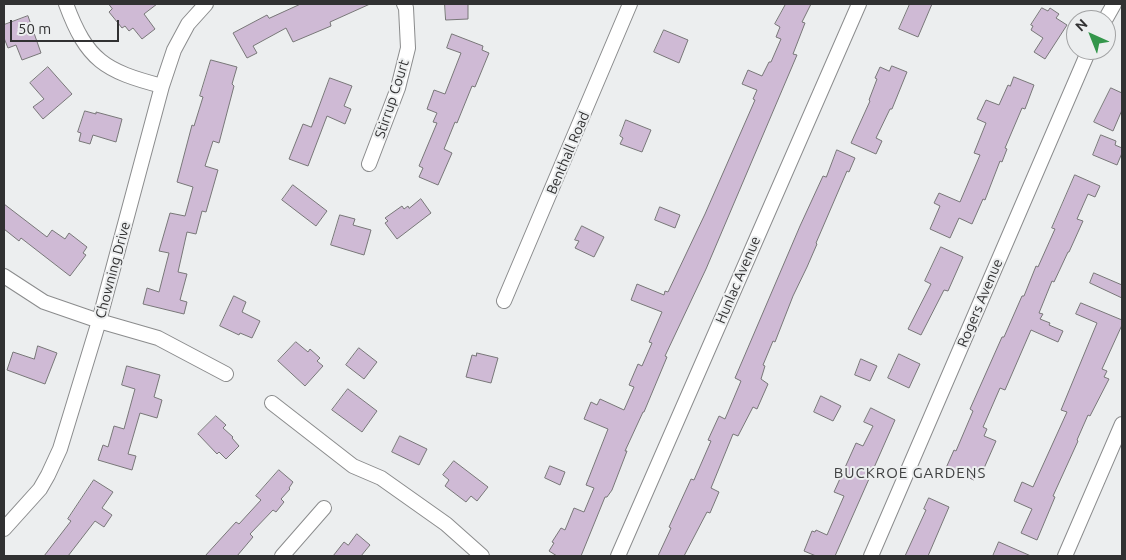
<!DOCTYPE html>
<style>
body{margin:0}
#map{position:relative;width:1126px;height:560px;overflow:hidden;background:#eceeef;font-family:Ubuntu,sans-serif}
canvas{display:block}
.frame{position:absolute;inset:0;border:5px solid #313132;pointer-events:none}
.north{position:absolute;left:1066px;top:10px;width:50px;height:50px;box-sizing:border-box;background:#eceeef;border:1px solid #a1a2a3;border-radius:50%;rotate:316deg;font-size:14px;font-weight:700;line-height:20px;text-align:center;color:#313132}
.north::after{content:'';display:block;margin:auto;width:18px;height:22px;background:#34964b;clip-path:polygon(50% 0,100% 100%,50% 72%,0 100%)}
.scale{position:absolute;left:10px;top:20px;width:109px;height:22px;box-sizing:border-box;border:2px solid #313132;border-top:0;padding-left:6px;font-size:15px;line-height:18px;white-space:nowrap;color:#313132;-webkit-text-stroke:4px #eceeef;paint-order:stroke}
</style>
<div id="map">
<canvas width="1126" height="560"></canvas>
<div class="frame"></div>
<div class="north">N</div>
<div class="scale">50 m</div>
</div>
<script>
const context = document.querySelector('canvas').getContext('2d');
context.lineJoin = 'round';
function fillPath(path, color) { context.fillStyle = color; context.fill(path, 'evenodd'); }
function trace(path, color, width, dash) { context.strokeStyle = color; context.lineWidth = width; context.lineCap = dash ? 'butt' : 'round'; context.setLineDash(dash || []); context.stroke(path); }
function write(font, color, halo, rows, align = 'center') {
  context.font = font + ' Ubuntu,sans-serif'; context.lineWidth = 4; context.setLineDash([]); context.textBaseline = 'middle'; context.strokeStyle = halo; context.fillStyle = color; for (const [text, x, y, turn = 0] of rows) {
    context.save(); context.translate(x, y); context.rotate((+turn || 0) * Math.PI / 180); context.textAlign = isNaN(turn) ? turn : align; if (halo) context.strokeText(text, 0, 0); context.fillText(text, 0, 0); context.restore();
  }
}
const building = new Path2D(`
 M109,4H157L144,14L155,29L142,39L133,28L129,31L125,26L122,28L109,12L112,9Z
 M301,4H370L330,22L331,26L293,42L286,28L253,46L257,53L247,58L233,33L267,15L269,18Z
 M445,4H468V19L446,20Z
 M786,4H811L802,22L805,23L793,54L797,55L706,269L665,356L667,357L644,412H643L625,451H627L612,490L607,497H605L581,556H557L549,551L554,543L552,542L561,528L565,530L574,508L584,512L594,488L586,485L608,429L584,419L591,402L597,405L600,399L624,410L634,387L629,385L638,364L642,366L652,343L649,342L662,312L631,300L637,284L664,295L665,291L668,292L705,214L755,100L753,99L757,90L742,84L748,70L762,76L769,62H771L781,39L776,37L780,27L775,24Z
 M910,4H932L918,37L899,29Z
 M1042,8L1048,11L1050,8L1059,14L1056,18L1067,25L1045,59L1034,52L1043,38L1031,30L1033,26L1031,25Z
 M28,16L41,53L22,60L16,45L8,48L4,38V25Z
 M664,30L688,40L679,63L654,52Z
 M452,34L483,46L482,50L489,53L475,87L472,86L457,123L455,122L444,149L452,153L438,185L419,177L423,168L419,166L437,123L433,122L437,113L427,109L434,90L445,94L461,53L447,48Z
 M211,60L237,67L232,84L234,86L219,143L213,141L205,166L218,170L206,212L202,211L196,234L187,232L178,272L187,274L180,300L187,302L184,314L143,304L147,288L159,292L169,253L159,251L170,213L185,216L193,187L177,182L192,125L194,126L203,97L200,96Z
 M892,66L907,72L892,109H890L876,138L882,141L876,154L851,143L870,101L869,100L877,79L875,78L880,67L889,71Z
 M48,67L72,94L43,119L33,107L44,99L30,83Z
 M1014,77L1034,85L1025,109L1022,108L1005,148L1007,149L1002,162L1000,161L985,200L983,199L972,224L959,218L950,238L930,229L940,206L934,203L939,193L960,202L980,155L974,153L986,123L977,119L986,100L999,105L1008,85L1010,86Z
 M330,78L352,86L344,106L351,109L345,124L327,116L308,166L289,159L303,124L311,127Z
 M1111,88L1122,93V110L1113,131L1094,122Z
 M85,111L96,114V112L122,119L116,142L93,135L90,144L79,141L81,133L78,132Z
 M626,120L651,130L642,152L620,144L623,138L620,136Z
 M1101,135L1116,141L1115,145L1122,148V153L1117,165L1093,155Z
 M837,150L855,158L849,172L847,171L816,243L817,244L807,267L793,296L775,342L773,341L763,365L765,366L761,379L768,384L757,409L753,407L738,436L733,434L711,488L719,492L710,513L707,512L684,556H658L671,528L669,527L691,479L694,480L711,441L708,440L719,416L725,419L741,381L735,378L800,226L823,176L826,177Z
 M1075,175L1100,186L1095,197L1088,194L1077,219L1083,221L1069,252H1068L1054,282L1052,281L1039,313L1043,314L1040,319L1050,323L1049,325L1063,331L1058,342L1031,330L1005,390L1000,388L983,427L987,429L984,436L996,441L981,475L977,473L974,480L946,468L954,450L956,451L973,411L970,409L1002,337H1004L1022,296H1024L1036,266L1038,267L1055,229L1052,228Z
 M293,185L327,211L316,226L282,200Z
 M421,199L431,213L397,239L385,223L388,221L385,218L402,206L404,209L408,206L409,208Z
 M4,204L47,237L52,230L65,239L69,233L87,247L83,253L86,255L70,276L21,238L19,241L4,229Z
 M660,207L680,215L675,228L655,220Z
 M340,215L355,219L353,225L371,230L364,255L331,245Z
 M582,226L604,237L594,257L575,248L579,241L575,240Z
 M941,247L963,257L948,291L944,290L921,335L908,329L931,284L925,281Z
 M1094,273L1122,285V298L1090,283Z
 M234,296L246,302L242,312L260,321L252,338L240,333L239,335L220,326Z
 M1081,303L1122,320V325L1102,369L1107,371L1104,377L1109,379L1090,416L1088,415L1077,440L1078,441L1053,496L1055,497L1037,540L1021,533L1032,509L1014,501L1022,482L1033,487L1067,412L1061,410L1097,323L1076,314Z
 M296,342L308,352L310,349L320,358L317,361L323,366L305,386L278,361Z
 M38,346L57,353L45,384L7,370L13,352L34,359Z
 M359,348L377,362L364,379L346,365Z
 M477,353L498,358L491,383L466,377L472,355L476,356Z
 M899,354L920,364L909,388L888,378Z
 M861,359L877,366L870,381L855,375Z
 M127,366L160,375L154,397L162,400L157,418L140,413L128,454L136,456L132,470L98,460L103,445L108,447L114,426L124,429L135,389L122,385Z
 M348,389L377,411L362,432L332,410Z
 M821,396L841,406L833,421L814,412Z
 M871,408L895,420L835,556H816L804,551L812,531L815,532L816,530L827,535L844,496L834,492L856,443L863,446L873,426L864,422Z
 M216,416L226,425L223,428L233,437L232,438L239,446L226,459L219,452L217,454L198,434Z
 M400,436L427,449L419,465L392,452Z
 M454,461L488,487L477,501L471,496L466,502L445,486L449,480L443,475Z
 M550,466L565,472L560,485L545,478Z
 M279,470L293,482L289,488L290,489L281,499L284,502L276,512L273,510L250,534L253,537L237,556H205L236,522L239,524L261,500L256,496Z
 M94,480L113,492L102,508L112,515L104,527L95,521L68,556H44L71,521L68,519Z
 M929,498L949,507L928,556H905L926,510L924,509Z
 M357,534L370,545L361,556H333L344,542L348,545Z
 M999,542L1031,556H993Z`);
fillPath(building, '#cfbad5');
trace(building, '#787778', 1);
const minor = new Path2D(`
 M66,4C87,61 105,71 162,86
 M1105,20L1114,4
 M369,164L398,88L408,48L406,8L404,4
 M4,276L44,302L99,321L158,338L226,374
 M504,301L630,4
 M272,403L353,466L381,478L446,524L482,556
 M4,529L40,489L48,475L60,449L99,321L162,86L174,50L188,24L206,4
 M282,556L324,508
 M618,556L859,4
 M871,556L1089,50
 M1065,556L1122,424`);
trace(minor, '#8b8c8d', 16);
trace(minor, '#fff', 14);
write('14px', '#313132', '#eceeef', [
 ["Stirrup Court",392,99,-72],
 ["Benthall Road",568,153,-67],
 ["Chowning Drive",113,270,-75],
 ["Hunlac Avenue",738,280,-67],
 ["Rogers Avenue",980,303,-67]
]);
context.letterSpacing = '1px';
write('15px', '#3f4041', '#eceeef', [
 ["BUCKROE GARDENS",910,473]
]);
context.letterSpacing = '0px';
</script>
